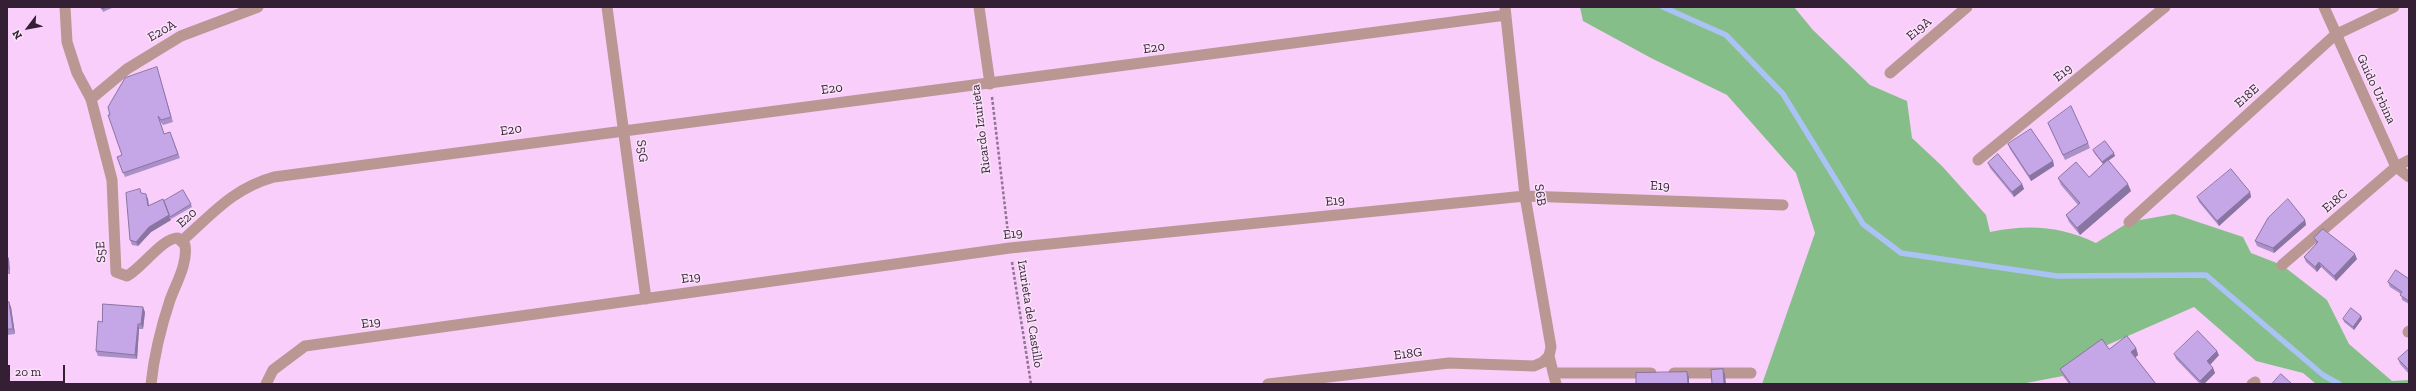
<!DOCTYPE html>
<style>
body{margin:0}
#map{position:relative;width:2416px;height:391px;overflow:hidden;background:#f9cefa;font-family:"Zilla Slab",serif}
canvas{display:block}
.frame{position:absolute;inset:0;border:8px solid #341f34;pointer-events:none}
.north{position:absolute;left:8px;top:8px;width:40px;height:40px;-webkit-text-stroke:3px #f9e3f9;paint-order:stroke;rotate:238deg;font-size:11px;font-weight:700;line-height:16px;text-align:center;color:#341f34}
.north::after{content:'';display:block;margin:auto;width:14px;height:18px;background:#341f34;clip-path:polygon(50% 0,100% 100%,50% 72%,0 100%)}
.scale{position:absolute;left:8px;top:365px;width:57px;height:18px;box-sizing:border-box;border:2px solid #341f34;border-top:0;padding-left:5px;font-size:12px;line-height:14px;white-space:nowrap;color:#341f34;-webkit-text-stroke:3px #f9e3f9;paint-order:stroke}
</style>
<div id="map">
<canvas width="2416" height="391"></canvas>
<div class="frame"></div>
<div class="north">N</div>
<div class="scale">20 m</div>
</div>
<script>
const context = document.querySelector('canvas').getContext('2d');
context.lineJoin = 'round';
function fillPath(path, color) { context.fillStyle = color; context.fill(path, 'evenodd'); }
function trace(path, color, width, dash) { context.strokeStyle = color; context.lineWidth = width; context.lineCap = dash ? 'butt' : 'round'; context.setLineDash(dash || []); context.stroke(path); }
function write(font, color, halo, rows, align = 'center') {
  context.font = font + ' "Zilla Slab",serif'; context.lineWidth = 3; context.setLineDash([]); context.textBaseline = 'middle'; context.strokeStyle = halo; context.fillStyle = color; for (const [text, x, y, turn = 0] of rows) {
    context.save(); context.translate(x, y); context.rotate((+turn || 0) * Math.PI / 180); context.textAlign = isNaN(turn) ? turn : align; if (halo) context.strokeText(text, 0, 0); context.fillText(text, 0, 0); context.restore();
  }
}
fillPath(new Path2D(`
 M1580,7H1794L1813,30L1870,85L1907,101L1912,138L1942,166L1986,215L1990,232C2028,224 2061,226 2096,243L2129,222L2174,214L2243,237L2251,253L2282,265L2327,300L2349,344L2392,381L2409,380V384H2316L2303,373L2256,361L2194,307L2105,346L2063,376L2021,384H1762L1815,233L1796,173L1727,95L1651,58L1583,21Z`), '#86be89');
trace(new Path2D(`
 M1663,7L1726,35L1783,94L1863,224L1901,253L2057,276L2206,275L2323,375L2339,384`), '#abc2f5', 5.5);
trace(new Path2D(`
 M992,97L1008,233
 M1012,262L1031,384`), '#927393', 2.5, [3, 2]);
trace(new Path2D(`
 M607,7L646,299
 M979,7L990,84
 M1505,7L1525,196L1551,347L1549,356L1556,384
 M1890,73L1967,7
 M91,99L127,69L181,36L258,7
 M1978,160L2165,7
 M2129,222L2335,35L2394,7
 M183,240C213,213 234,188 274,177L1506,15
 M2282,265L2396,167L2409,160
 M2408,332L2409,331
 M1553,373H1651
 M1674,373H1751
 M266,384L273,370L305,346L1010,248L1525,196L1783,205
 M1268,384L1449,363L1534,366L1543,362L1549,356
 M2252,384L2255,382`), '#ba9793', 11);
trace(new Path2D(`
 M65,7L67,42L77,73L91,99L112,180L116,272L127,276C143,267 162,238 178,238L185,245C188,264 176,283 170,300C161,327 154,356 151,384
 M2324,7L2396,167L2409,177`), '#ba9793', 11);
fillPath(new Path2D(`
 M101,7H114L103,12Z
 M157,67L173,122L163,125L160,121L164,134L170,132L180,158L125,177L117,157L122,155L110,115Z
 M2048,123L2088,143L2090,148L2065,160Z
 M2008,144L2053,161L2054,166L2031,181L2010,149Z
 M2093,150L2115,156L2108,161L2131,191L2080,235L2069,222L2066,215L2078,205L2061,185L2058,178L2089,177L2103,164L2094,153Z
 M1988,163L2022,184L2024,189L2014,197L1990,168Z
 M2250,192L2251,197L2219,226L2199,202L2197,197Z
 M142,193L148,199L149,205L171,220L151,232L138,246L132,245L130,240Z
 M164,201L191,204L192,207L171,219Z
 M2305,220L2306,225L2274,253L2257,246L2255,241Z
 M2314,238L2357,259L2336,281L2321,267L2317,272L2306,262L2304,257L2316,244Z
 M7,255L9,259L10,274H7Z
 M2409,279V304L2402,300L2401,294L2390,287L2388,282Z
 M7,303L11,307L15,334L7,335Z
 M145,312L143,329H139L137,359L98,356L96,351L102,322Z
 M2361,316L2362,319L2354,330L2344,322L2343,319Z
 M2136,348L2138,355L2135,358L2156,384H2069L2063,376L2060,369L2109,349Z
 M2409,349V374L2400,364L2398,359Z
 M2174,354L2219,355L2210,365L2213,368L2215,373L2204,384H2200L2176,359Z`), '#a990c7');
fillPath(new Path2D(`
 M2114,153L2115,156L2103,164L2102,162Z
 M2053,161L2054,166L2031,181L2029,176Z
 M2022,184L2024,189L2014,197L2012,192Z
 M2128,184L2131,191L2080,235L2077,228Z
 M2250,192L2251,197L2219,226L2217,221Z
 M146,194L148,199L149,211L148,206Z
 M169,215L171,220L151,232L138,246L136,242L149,227Z
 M2305,220L2306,225L2274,253L2273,248Z
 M2355,254L2357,259L2336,281L2334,276Z
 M7,255L9,259L10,274L9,269Z
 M2319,262L2321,267L2317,272L2315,267Z
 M9,302L11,307L15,334L13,329Z
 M143,307L145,312L143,329L141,324Z
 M2361,316L2362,319L2354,330L2353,327Z
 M138,324L139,329L137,359L135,355Z
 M2136,348L2138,355L2133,359L2131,352Z
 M2217,351L2219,355L2209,366L2207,361Z
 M2213,368L2215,373L2204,384H2202L2200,381Z
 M1723,369L1725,374L1726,384H1724Z
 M1687,372L1689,377V384H1688Z`), '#8a75a2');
const building = new Path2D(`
 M101,7H107L102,9Z
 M157,67L171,117L161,120L158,116L164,134L170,132L178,154L123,173L117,157L122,155L108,115H110L108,107L125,78Z
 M2071,106L2088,143L2063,155L2048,123Z
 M2031,129L2053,161L2029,176L2008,144Z
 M2105,141L2114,153L2102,162L2093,150Z
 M1998,154L2022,184L2012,192L1988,163Z
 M2108,160L2128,184L2077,228L2066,215L2080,203L2058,178L2076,162L2089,177Z
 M2231,169L2250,192L2217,221L2197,197Z
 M140,189L141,193L146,194L148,206L163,199L169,215L149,227L136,242L130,240L126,193Z
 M183,190L191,204L170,217L164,201Z
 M2288,199L2305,220L2273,248L2255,241L2268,218Z
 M2323,229L2355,254L2334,276L2319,262L2315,267L2304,257L2318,242L2314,238Z
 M7,256L9,269H7Z
 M2396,270L2409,279V301L2400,295L2402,292L2388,282Z
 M9,302L13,329H7V303Z
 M103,304L143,307L141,324H138L135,355L96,351L98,321L102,322Z
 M2351,308L2361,316L2353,327L2343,319Z
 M2198,331L2217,351L2207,361L2213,368L2200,381L2174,354Z
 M2127,336L2136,348L2131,352L2156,384H2071L2060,369L2102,339L2109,349Z
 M2409,349V370L2398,359Z
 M1723,369L1724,384H1712L1711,370Z
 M1687,372L1688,384H1636V373Z
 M2281,374L2292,384H2272Z`);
fillPath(building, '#c5a7e7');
trace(building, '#8a75a2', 1);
write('13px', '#341f34', '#f9e3f9', [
 ["E19A",1919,29,-40],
 ["E20A",162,31,-30],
 ["E20",1154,48,-8],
 ["E19",2063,73,-39],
 ["E20",832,89,-7],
 ["Guido Urbina",2376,89,65],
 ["E18E",2247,96,-42],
 ["Ricardo Izurieta",981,129,-97],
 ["E20",511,130,-8],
 ["S5G",642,151,83],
 ["E19",1660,186,2],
 ["S6B",1540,195,82],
 ["E19",1335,201,-6],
 ["E18C",2335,201,-41],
 ["E20",187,218,-42],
 ["E19",1013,234,-7],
 ["S5E",101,252,-93],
 ["E19",691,278,-8],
 ["Izurieta del Castillo",1030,314,81],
 ["E19",371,323,-8],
 ["E18G",1408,354,-7]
]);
</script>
